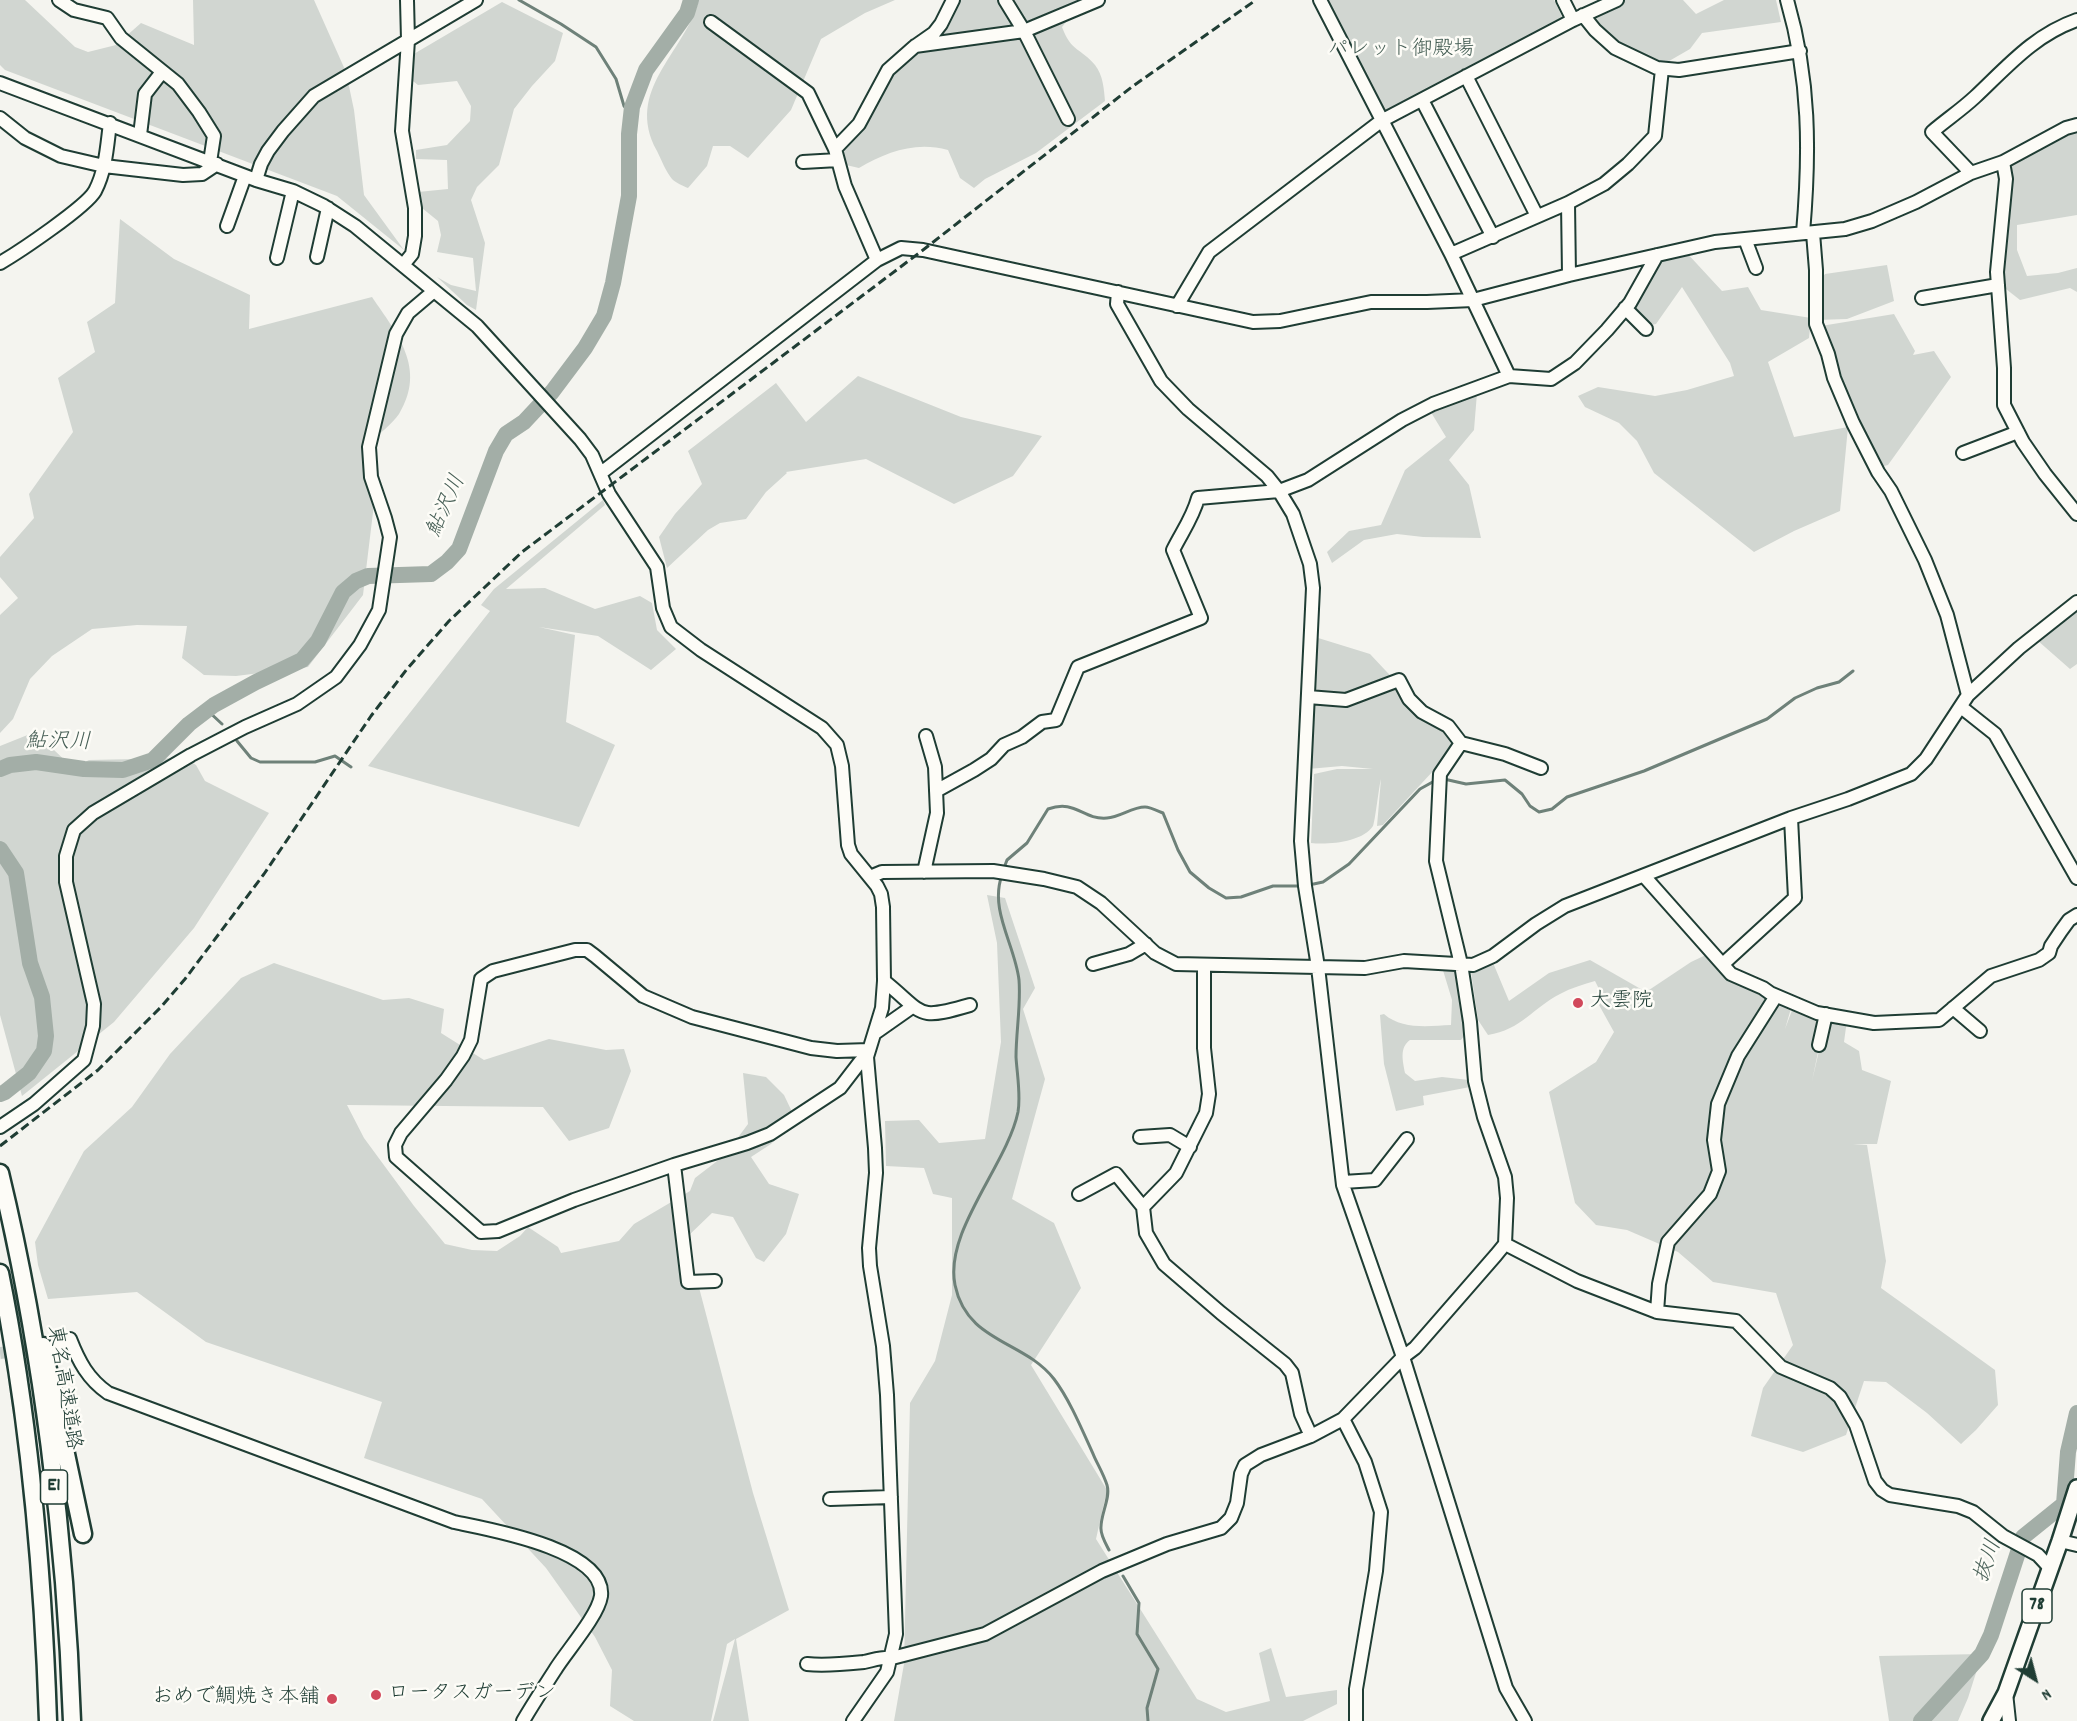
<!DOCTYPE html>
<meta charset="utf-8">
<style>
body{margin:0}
#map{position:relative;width:2077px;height:1721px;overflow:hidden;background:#f4f4ef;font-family:Dekko,sans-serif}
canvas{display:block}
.north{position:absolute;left:2005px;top:1649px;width:60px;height:60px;-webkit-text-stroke:4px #fdfcf7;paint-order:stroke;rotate:144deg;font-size:16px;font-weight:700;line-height:24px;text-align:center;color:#1f3d34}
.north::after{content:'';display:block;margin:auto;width:21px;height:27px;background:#1f3d34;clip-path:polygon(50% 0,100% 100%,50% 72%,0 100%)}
</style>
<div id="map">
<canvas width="2077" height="1721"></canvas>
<div class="north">N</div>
</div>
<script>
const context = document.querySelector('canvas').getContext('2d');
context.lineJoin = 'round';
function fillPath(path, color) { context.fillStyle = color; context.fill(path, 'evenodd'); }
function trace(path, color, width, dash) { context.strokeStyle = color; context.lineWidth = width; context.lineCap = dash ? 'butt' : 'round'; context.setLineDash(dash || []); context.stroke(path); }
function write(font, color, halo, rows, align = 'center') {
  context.font = font + ' Dekko,"Klee One",sans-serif'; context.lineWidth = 5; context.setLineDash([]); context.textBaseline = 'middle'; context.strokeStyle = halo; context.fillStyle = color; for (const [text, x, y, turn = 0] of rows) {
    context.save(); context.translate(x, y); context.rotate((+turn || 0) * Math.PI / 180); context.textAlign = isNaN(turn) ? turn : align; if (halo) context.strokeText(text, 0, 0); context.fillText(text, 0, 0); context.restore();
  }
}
fillPath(new Path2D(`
 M0,0H25L75,47L88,52L116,45L141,23L194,45L193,0H314L346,72L354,110L364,195L404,250L337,196L5,70L0,65Z
 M699,0H895L865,13L821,39L791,110L748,158L730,146H713L707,166L688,188C683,186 676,183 672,179C666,172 661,159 657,151C624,90 684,54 699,0Z
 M959,0H1084L1062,27C1071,52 1081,48 1095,65C1103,75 1104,89 1105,101L1036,153L985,179L974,188L960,178L948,150C915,141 887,152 859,168L846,165L842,149L887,80L923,46L948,27Z
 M1318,0H1554L1563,19L1380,118Z
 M1617,0H1683L1696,14L1724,0H1776L1781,22L1702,33L1690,49L1657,68L1606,40L1583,15Z
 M502,2L563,33L555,61L532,86L514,109L499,165L477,187L471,200L485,243L476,310L467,305L437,277L451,285L476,291L473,258L437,252L441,235L438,221L422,208L418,192L448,189L447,160L416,159V150L447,145L470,121L471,106L457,81L418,85L409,78L407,58Z
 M2077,126V215L2017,225V250L2027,276L2058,273L2077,268V292L2070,288L2020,300L1992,278L2003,162Z
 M120,219L174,259L250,295L249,329L372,297C397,334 427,368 399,414C392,424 379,434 369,443L374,504L363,595L308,667L236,676L204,675L182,658L187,626L137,625L92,629L52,656L30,679L13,719L0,733V615L18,598L0,577V557L34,518L29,494L73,432L58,378L95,352L87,322L115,303Z
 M1685,251L1722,291L1748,287L1761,310L1811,318L1809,338L1768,362L1794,437L1848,427L1840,511L1794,531L1754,552L1654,473L1637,441L1619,423L1585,407L1578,396L1598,387L1655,396L1687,390L1734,376L1730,363L1682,287L1656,324L1642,327L1628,312L1660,262Z
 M1887,265L1894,301L1847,319L1816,320L1809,296L1825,274Z
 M1894,314L1915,351L1913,355L1934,351L1951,377L1888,465L1880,467L1846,391L1821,326Z
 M858,376L961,417L1042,436L1013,476L954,504L866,459L786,472L787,473L766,492L746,519L720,523L708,530L667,568L659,537L675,514L702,484L688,451L776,383L806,422Z
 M1477,393L1474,430L1449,460L1469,485L1481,538L1423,537L1397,534L1364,540L1332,563L1327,552L1349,531L1381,525L1405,470L1446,437L1429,409Z
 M603,500L605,505L506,589L545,588L595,609L640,596L652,603L657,630L676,649L651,670L598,636L539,627L575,635L566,722L615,745L579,827L368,766L490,611L481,605L494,589Z
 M2077,610V664L2070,669L2037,640Z
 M1315,637L1370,654L1401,687L1460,742L1383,825L1377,826L1381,779C1379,786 1375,822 1373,826C1363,842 1328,845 1311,843L1314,774L1337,769H1373L1342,766L1308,769Z
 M35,732L73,768L89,760L185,758L196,765L205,781L269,813L194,928L114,1022L22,1096L0,1015V746Z
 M987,895L1005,898L1035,988L1023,1009L1045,1079L1012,1199L1054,1223L1081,1288L1031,1365L1107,1490L1096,1539L1197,1699L1226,1712L1270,1701L1259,1653L1271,1648L1286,1697L1337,1690V1704L1303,1721H894L904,1664L910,1403L935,1361L952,1295V1198L933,1194L924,1168L886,1166L885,1121L919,1120L939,1143L985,1139L1001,1042L997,943Z
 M1710,953L1723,964L1792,1005L1785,1029L1794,1005L1826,1014L1812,1081L1827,1016L1847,1020L1844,1042L1859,1051L1862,1070L1891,1081L1877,1144H1853L1867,1145L1886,1261L1881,1288L1995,1370L1998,1405L1976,1430L1961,1444L1927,1413L1886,1382L1864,1381L1846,1435L1803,1452L1751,1436L1763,1388L1793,1345L1776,1293L1713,1282L1678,1252L1627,1230L1596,1225L1575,1203L1549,1092L1596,1062L1614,1032L1599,1005L1604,999L1595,981C1584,984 1571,988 1560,994C1534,1007 1521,1030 1488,1035L1478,1020L1470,965L1491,958L1509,1001L1549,973L1590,960L1646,992L1691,962Z
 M274,963L383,1000L409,998L444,1009L441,1033L484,1060L549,1039L606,1050L624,1049L631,1071L609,1128L569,1141L543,1107L347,1105L364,1138L414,1206L445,1244L472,1250L497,1251L520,1236L528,1227L558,1247L561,1253L619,1241L634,1224L690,1191L695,1178L725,1155L748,1124L743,1073L766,1077L784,1095L795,1118L771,1144L751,1157L769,1184L799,1194L786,1234L764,1262L756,1258L733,1217L712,1213L686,1238L753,1493L789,1610L736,1639L749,1721H713L735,1639L727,1644L711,1721H634L610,1706L612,1670L595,1637L546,1568L482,1499L364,1458L382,1402L206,1342L137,1292L48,1299L38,1265L35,1242L84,1151L132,1107L170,1054L241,978Z
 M1442,967L1462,970L1467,1032L1461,1040H1410C1399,1048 1403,1061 1405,1073L1415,1081L1442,1077L1469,1080L1470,1087L1423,1096L1424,1105L1396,1111L1384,1064L1380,1015L1384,1014C1402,1030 1429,1026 1451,1025L1452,1000Z
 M1982,1654L1968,1698L1958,1721H1889L1879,1656Z`), '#d1d6d1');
trace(new Path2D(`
 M519,0L561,24L596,47L616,79L624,106L631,114
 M207,710L222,724
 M237,741L251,758L260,762H315L335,756L351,767
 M1444,779L1466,784L1505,780L1522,794L1530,806L1539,812L1552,809L1567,797L1644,771L1767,719L1795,698L1817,688L1839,682L1853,671
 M1004,868L1007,860L1027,843L1048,809C1076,799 1082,820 1107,818C1120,817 1132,807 1145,807C1150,807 1158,811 1163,813L1178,850L1190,872L1209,888L1226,898L1241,897L1273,886H1302
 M1002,875C989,910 1015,945 1019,980C1021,1005 1016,1032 1016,1057C1017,1074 1021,1095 1018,1112C1007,1165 944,1231 955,1285C967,1343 1024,1340 1054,1379C1070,1400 1083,1432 1094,1456C1098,1465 1104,1475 1107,1485C1111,1498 1100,1515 1101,1529C1101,1536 1106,1544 1109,1550
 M1309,885L1323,882L1349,864L1420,789L1438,779
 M1123,1576L1139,1603L1137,1634L1158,1669L1147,1708L1148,1721`), '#6e8179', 3);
trace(new Path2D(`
 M0,769L10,765L36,762L84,769L123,770L153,760L189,724L214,705L256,682L302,660L318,641L343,592L356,581L368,576L431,574L447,562L459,549L496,451L506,434L524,422L552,392L585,348L604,316L613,283L629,196V134L632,107L646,70L687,13L691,0
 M0,849L16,873L30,963L42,997L46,1036L44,1051L29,1073L5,1092L0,1094
 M1921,1721L1982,1654L1991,1635L2023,1537L2064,1504L2068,1452L2077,1413`), '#a3aea7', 16);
trace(new Path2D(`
 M0,1353L43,1348`), '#c9cfca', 12, [12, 6]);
const minor = new Path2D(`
 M59,0L74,10L107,18L121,38L178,84L199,112L214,136L210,162
 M1005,0L1024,31L1068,119
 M1320,0L1451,254L1509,376
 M1563,0L1573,20
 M1787,0C1810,79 1810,152 1803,233
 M1583,15L1595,30L1615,48L1657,68L1679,70L1800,51
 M711,22L808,93L835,149
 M915,46L1024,31L1098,0
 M1466,76L1537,216
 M0,83L256,180L293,191L324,206L355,226L477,326L580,439L592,455L609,494L657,567L663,608L671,627L701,650L822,728L837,745L842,766L848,845L851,854L877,886L881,894L883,907L884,981L882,1008L867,1057L875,1148L876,1173L869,1248L870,1266L883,1346L887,1395L896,1634L887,1672L853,1721
 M1422,100L1493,237
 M0,118L25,138L61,156L104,166L183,175L202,174L217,164
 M140,135L145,94L162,72
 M803,162L838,160
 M2003,162L2006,179L1997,272L2004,368V405L2023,442L2045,474L2077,514
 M1971,173L1932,132C1946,120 1961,110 1975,97C2007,67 2034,35 2077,20
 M256,180L261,164L268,151L283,131L314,96L476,0
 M1568,203L1569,275
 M227,226L245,176
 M1813,233L1816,270V324L1828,354L1834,378L1853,423L1878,472L1891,491L1925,560L1947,615L1968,695
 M1745,239L1756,268
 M1451,254L1568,203L1604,184L1628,164L1655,136L1662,69
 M317,257L328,208
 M277,258L293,191
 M877,260L845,186L835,149L859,124L888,70L914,47L934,33L941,24L953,0
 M0,263C19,252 86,207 95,191C106,170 107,146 110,123
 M403,265L412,254L415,236V208L402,131L408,40L407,0
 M1118,292L1117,304L1161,381L1188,409L1267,476L1279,491L1293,514L1310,564L1313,588L1301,841L1305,886L1318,967L1343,1185L1403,1357L1506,1688L1525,1721
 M1922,298L1998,285
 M1177,306L1209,252L1381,121L1573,20L1617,0
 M1625,308L1646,329
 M1963,453L2018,432
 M601,473L877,260L901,248L923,250L1253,322L1280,321L1371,302H1427L1473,300L1569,275L1715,242L1845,229L1872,221L1916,202L1971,173L2003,162L2066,128L2077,125
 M1308,697L1346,700L1399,680L1409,699L1422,712L1448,726L1461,743
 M1961,707L1995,734L2077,878
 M936,791L974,770L991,759L1004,745L1022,737L1042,722L1056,720L1078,667L1201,618L1173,550C1182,532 1193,517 1198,498L1279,491L1308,480L1402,420L1433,404L1509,376L1551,379L1575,363L1607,330L1630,303L1657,255
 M924,872L937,813L935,767L926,736
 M1644,876L1731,974L1763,988L1770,993L1817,1013L1874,1023L1939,1020L1991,976L2039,960L2049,953L2051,946L2061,931L2069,920L2077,915
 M870,877L882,872L993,871L1044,879L1077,887L1101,903L1155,953L1176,964L1365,968L1404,961L1473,965L1493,956L1536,924L1565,906L1791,818L1848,799L1911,774L1926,759L1968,695L2019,648L2077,602
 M1093,964L1129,954L1146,944
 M1723,964L1795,898L1791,818
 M1204,966V1048L1209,1094L1206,1113L1176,1173L1143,1207L1146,1233L1164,1264L1221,1313L1285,1364L1292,1373L1301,1414L1311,1436
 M884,981C925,1014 915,1021 970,1005
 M1953,1008L1980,1031
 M875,1033L912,1007
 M1819,1045L1826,1014
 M867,1057L860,1062L840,1088L770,1134L747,1143L674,1165L574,1200L498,1231L481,1232L396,1157L395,1145L401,1133L446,1080L463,1056L471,1040L481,979L493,971L575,950H587L595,956L643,996L692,1017L811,1048L837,1051L869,1050
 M0,1127L34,1104L84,1060L93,1026L94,1004L66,882V856L74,830L93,813L191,755L245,727L297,704L336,677L360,645L379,610L390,537L385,518L371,477L369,447L396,334L408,313L434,291
 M1140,1137L1170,1135L1190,1147
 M674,1165L688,1282L715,1281
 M1343,1182L1375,1180L1407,1139
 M1079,1194L1116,1174L1143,1207
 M1505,1244L1577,1281L1657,1312L1736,1321L1781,1367L1830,1388L1840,1397L1856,1425L1875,1481L1882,1490L1890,1495L1958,1506L1973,1512L2003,1536L2038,1555L2050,1568
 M1657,1312L1659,1284L1668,1242L1710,1194L1719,1171L1714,1140L1718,1104L1738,1056L1776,996
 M53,1347L70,1339C79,1362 88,1379 108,1393L454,1522C487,1529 606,1549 601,1596C598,1616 566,1652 555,1670C544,1687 533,1704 523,1721
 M1343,1419L1365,1462L1381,1512L1376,1571L1356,1689V1721
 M830,1499L891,1497
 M2060,1541L2077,1545
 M807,1664C826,1666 844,1664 864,1662C874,1660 881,1657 892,1658L985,1634L1102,1571L1167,1544L1221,1528L1231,1518L1237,1503L1241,1474L1245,1465L1261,1455L1311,1436L1343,1419L1403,1357L1415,1348L1496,1255L1505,1244L1507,1198L1505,1177L1484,1117L1475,1081L1470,1022L1461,964L1436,861L1440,774L1461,743L1505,754L1541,768
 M2006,1693L2009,1721`);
const major = new Path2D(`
 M1991,1721L2006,1693L2060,1541L2077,1488`);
const highway = new Path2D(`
 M0,1173C42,1347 66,1541 72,1721
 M0,1273C30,1421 43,1571 48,1721
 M43,1346L83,1534`);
trace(minor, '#1f3d34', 16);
trace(major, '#1f3d34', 20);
trace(highway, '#1f3d34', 21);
trace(minor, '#fdfcf7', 12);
trace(major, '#fdfcf7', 15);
trace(highway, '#fdfcf7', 16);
trace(new Path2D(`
 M0,1146L98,1070L161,1007L185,979L264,874L371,716L407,669L449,621L522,552L923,250L1133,86L1256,0`), '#1f3d34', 3, [9, 4.5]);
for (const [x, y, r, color] of [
 [1578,1003,6,"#d1495b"],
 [376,1695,6,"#d1495b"],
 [332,1699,6,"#d1495b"]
]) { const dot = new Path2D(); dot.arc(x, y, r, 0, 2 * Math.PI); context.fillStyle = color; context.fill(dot); trace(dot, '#fdfcf7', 2); }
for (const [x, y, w] of [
 [54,1487,27],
 [2037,1606,30]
]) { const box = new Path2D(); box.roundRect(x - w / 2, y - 17, w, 34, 4.5); context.fillStyle = '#fdfcf7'; context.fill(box); trace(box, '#1f3d34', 1.5); }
write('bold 20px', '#1f3d34', null, [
 ["E1",54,1487],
 ["78",2037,1606]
]);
write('21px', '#435c53', '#fdfcf7', [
 ["パレット御殿場",1401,51]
]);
write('21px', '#1f3d34', '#fdfcf7', [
 ["大雲院",1590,1003],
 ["ロータスガーデン",388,1695],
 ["おめで鯛焼き本舗",320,1699,"right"]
], 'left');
write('21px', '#1f3d34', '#fdfcf7', [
 ["東名高速道路",62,1388,81]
]);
write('italic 22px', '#475f56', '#fdfcf7', [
 ["鮎沢川",448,507,-66],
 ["鮎沢川",58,744,1],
 ["抜川",1990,1562,-71]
]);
</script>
